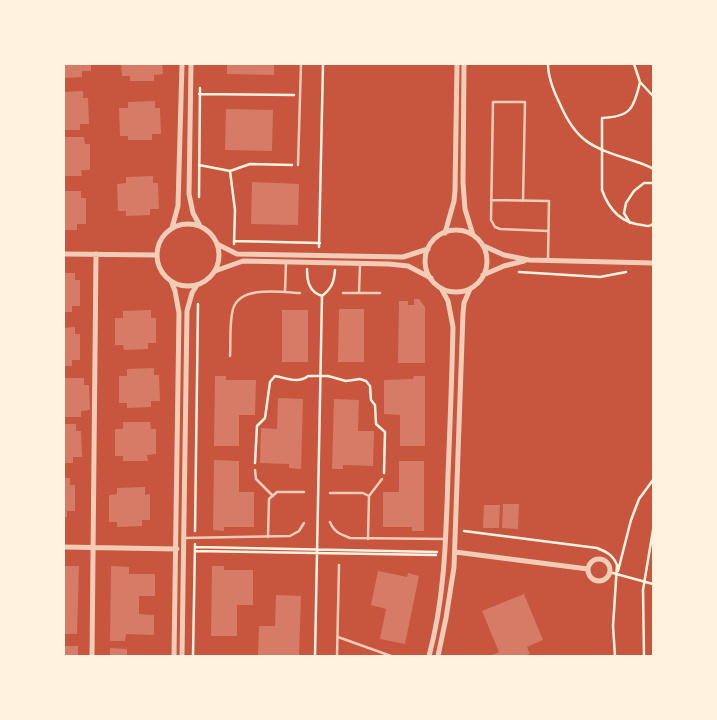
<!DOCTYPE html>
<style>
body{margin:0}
#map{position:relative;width:717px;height:720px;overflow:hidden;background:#c8553d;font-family:Signika,sans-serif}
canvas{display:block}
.frame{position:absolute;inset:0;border:65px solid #fff3e0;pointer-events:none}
</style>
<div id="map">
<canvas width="717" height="720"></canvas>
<div class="frame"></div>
</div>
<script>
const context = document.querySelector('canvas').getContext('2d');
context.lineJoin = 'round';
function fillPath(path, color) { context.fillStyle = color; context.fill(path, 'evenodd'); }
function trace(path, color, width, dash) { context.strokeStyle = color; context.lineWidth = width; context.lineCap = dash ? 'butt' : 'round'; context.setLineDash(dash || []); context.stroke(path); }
fillPath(new Path2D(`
 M64,64H91V71H82V77L64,78Z
 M121,64H162L163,74L154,75V81H130V76H122Z
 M227,64H274V75L227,74Z
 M83,91V98H88L89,124H80V130H64V92Z
 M155,101V108H160L161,134H152V140H128V136H120L119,108H128V102Z
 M226,109L273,110L272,151L225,150Z
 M64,137H84L85,144H90V170H81L82,176H64Z
 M153,176V183H158L159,209H150V215L126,216V211H118L117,184L126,183V177Z
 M252,182L299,184L298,225L251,224Z
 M64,191H81V198H86V224H77V230H64Z
 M64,273H75V280H80V306H72V312H64Z
 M414,299H419L425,307V363H398L399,301H408V305H414Z
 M339,309H364V362H338Z
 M151,310V318H156V343H148V349L124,350L123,345H115V318H123V311Z
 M282,310H308V362H282Z
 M75,327V334H80V360H72V366H64V328Z
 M154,368V375H159L160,401H151V407L127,408V403H119V376H127V369Z
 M215,376H226V380H256L255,415H239V446H214Z
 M414,376H425V446H400V415L384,414V380L413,379Z
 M64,378H84V385H89L90,410L81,411V417H64Z
 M278,398L303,399L301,469L289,468V464L260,463L261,428L277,429Z
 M334,399L359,400L358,431H374L373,466L343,465V469H332Z
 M123,422H150L151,429H156V454L147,455L148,461H123V456H115V429H123Z
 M64,424H76V431H81L82,457H73V463H64Z
 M214,460L239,461V492H254V527H224V531L213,530Z
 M399,461H424V531H412V527H383V492H399Z
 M64,478H70V485H75V511H67V517H64Z
 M145,487V495L150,494V520H142V526L117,527V522H109V495L117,494V488Z
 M503,504H519L518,529L502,528Z
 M484,505H500L499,528H483Z
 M64,566H79L77,634H64Z
 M111,566L129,567V574H155V596H139V614L154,615V635L126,634L125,641H110Z
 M212,566H224V570H253V605H237V636H211Z
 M378,571L407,577L408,573L419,576L405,644L380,639L386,609L371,605Z
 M524,594L543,640L527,647L530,654L524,656H490L499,652L482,611Z
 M276,595L301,596L299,656H258L259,626H275Z
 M64,646H78V656H64Z
 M110,648L127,649V656H110Z`), '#d67c66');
trace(new Path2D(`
 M548,64C548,78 554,92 560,104C576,141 591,147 628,159C636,162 646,164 653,169
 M634,64L640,82L653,96
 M640,82C634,109 630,117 602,118V190C609,210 621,223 642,225C647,226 649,227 653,224
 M199,94L294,95
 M199,165L230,171L235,210L234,244
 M230,171L250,164L292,165
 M199,197L200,88
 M630,223L624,213L626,203L634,191L644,183H653
 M234,241L320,243
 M319,247L323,64
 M307,269C307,281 309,292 322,296C332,288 334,282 335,270
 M519,272L600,277L626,272
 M255,463L257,426L265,418L270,382L275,376C287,378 298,384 308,376H328L346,381L360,379L366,381L370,386L371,400L375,405L376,424L385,432L384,473
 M195,531L198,304
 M464,531L597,548C607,552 613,555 617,565L613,626L615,656
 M195,547L437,552
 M195,551L436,555
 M618,571L631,520L639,499L653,480
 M609,572L653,584
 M193,656L195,544
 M315,656L322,296
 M644,656L643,590L653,530`), '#fff3e0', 2.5);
trace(new Path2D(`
 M298,165L301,64
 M491,200L549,201L548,260
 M523,201L525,102H493L491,220L495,227L500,229L548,231
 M285,292L286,263
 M343,293H380
 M359,293L360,265
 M230,356C231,342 229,324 233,309C240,285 281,292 300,293
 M255,470L256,479L273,496
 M330,493H363L369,496L368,539
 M369,496L382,479
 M330,522C334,532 340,534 350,538L446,539
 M268,537L269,499L277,492H304
 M184,538L290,536L299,531L304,523
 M338,637L391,656
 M337,656L339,565`), '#f1ccb7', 2.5);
trace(new Path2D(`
 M191,64L189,194L193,213L200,226
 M464,64L463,183L465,209L473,235
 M157 255a31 31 0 1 1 62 0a31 31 0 1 1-62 0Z
 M172,228L178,206L182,64
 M425 261a31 31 0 1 1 62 0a31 31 0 1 1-62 0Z
 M445,233L454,201L455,190L457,64
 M217,244L237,254L403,257L428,249
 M484,246L504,255L529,260L653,263
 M64,254L157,255
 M215,271L243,261L389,264L408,266L431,278
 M483,275L504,266L524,261
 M171,281L175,291L179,313L174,656
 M64,547L177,549
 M455,552L588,569
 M588 570a11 11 0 1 1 22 0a11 11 0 1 1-22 0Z
 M92,656L96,254
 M182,656L187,311L192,293L197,285
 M429,656C445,597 446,536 448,475C450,426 452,376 453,327L448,301L441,288
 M438,656L446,618L454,567L463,313L464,303L470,289`), '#f1ccb7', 5);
</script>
